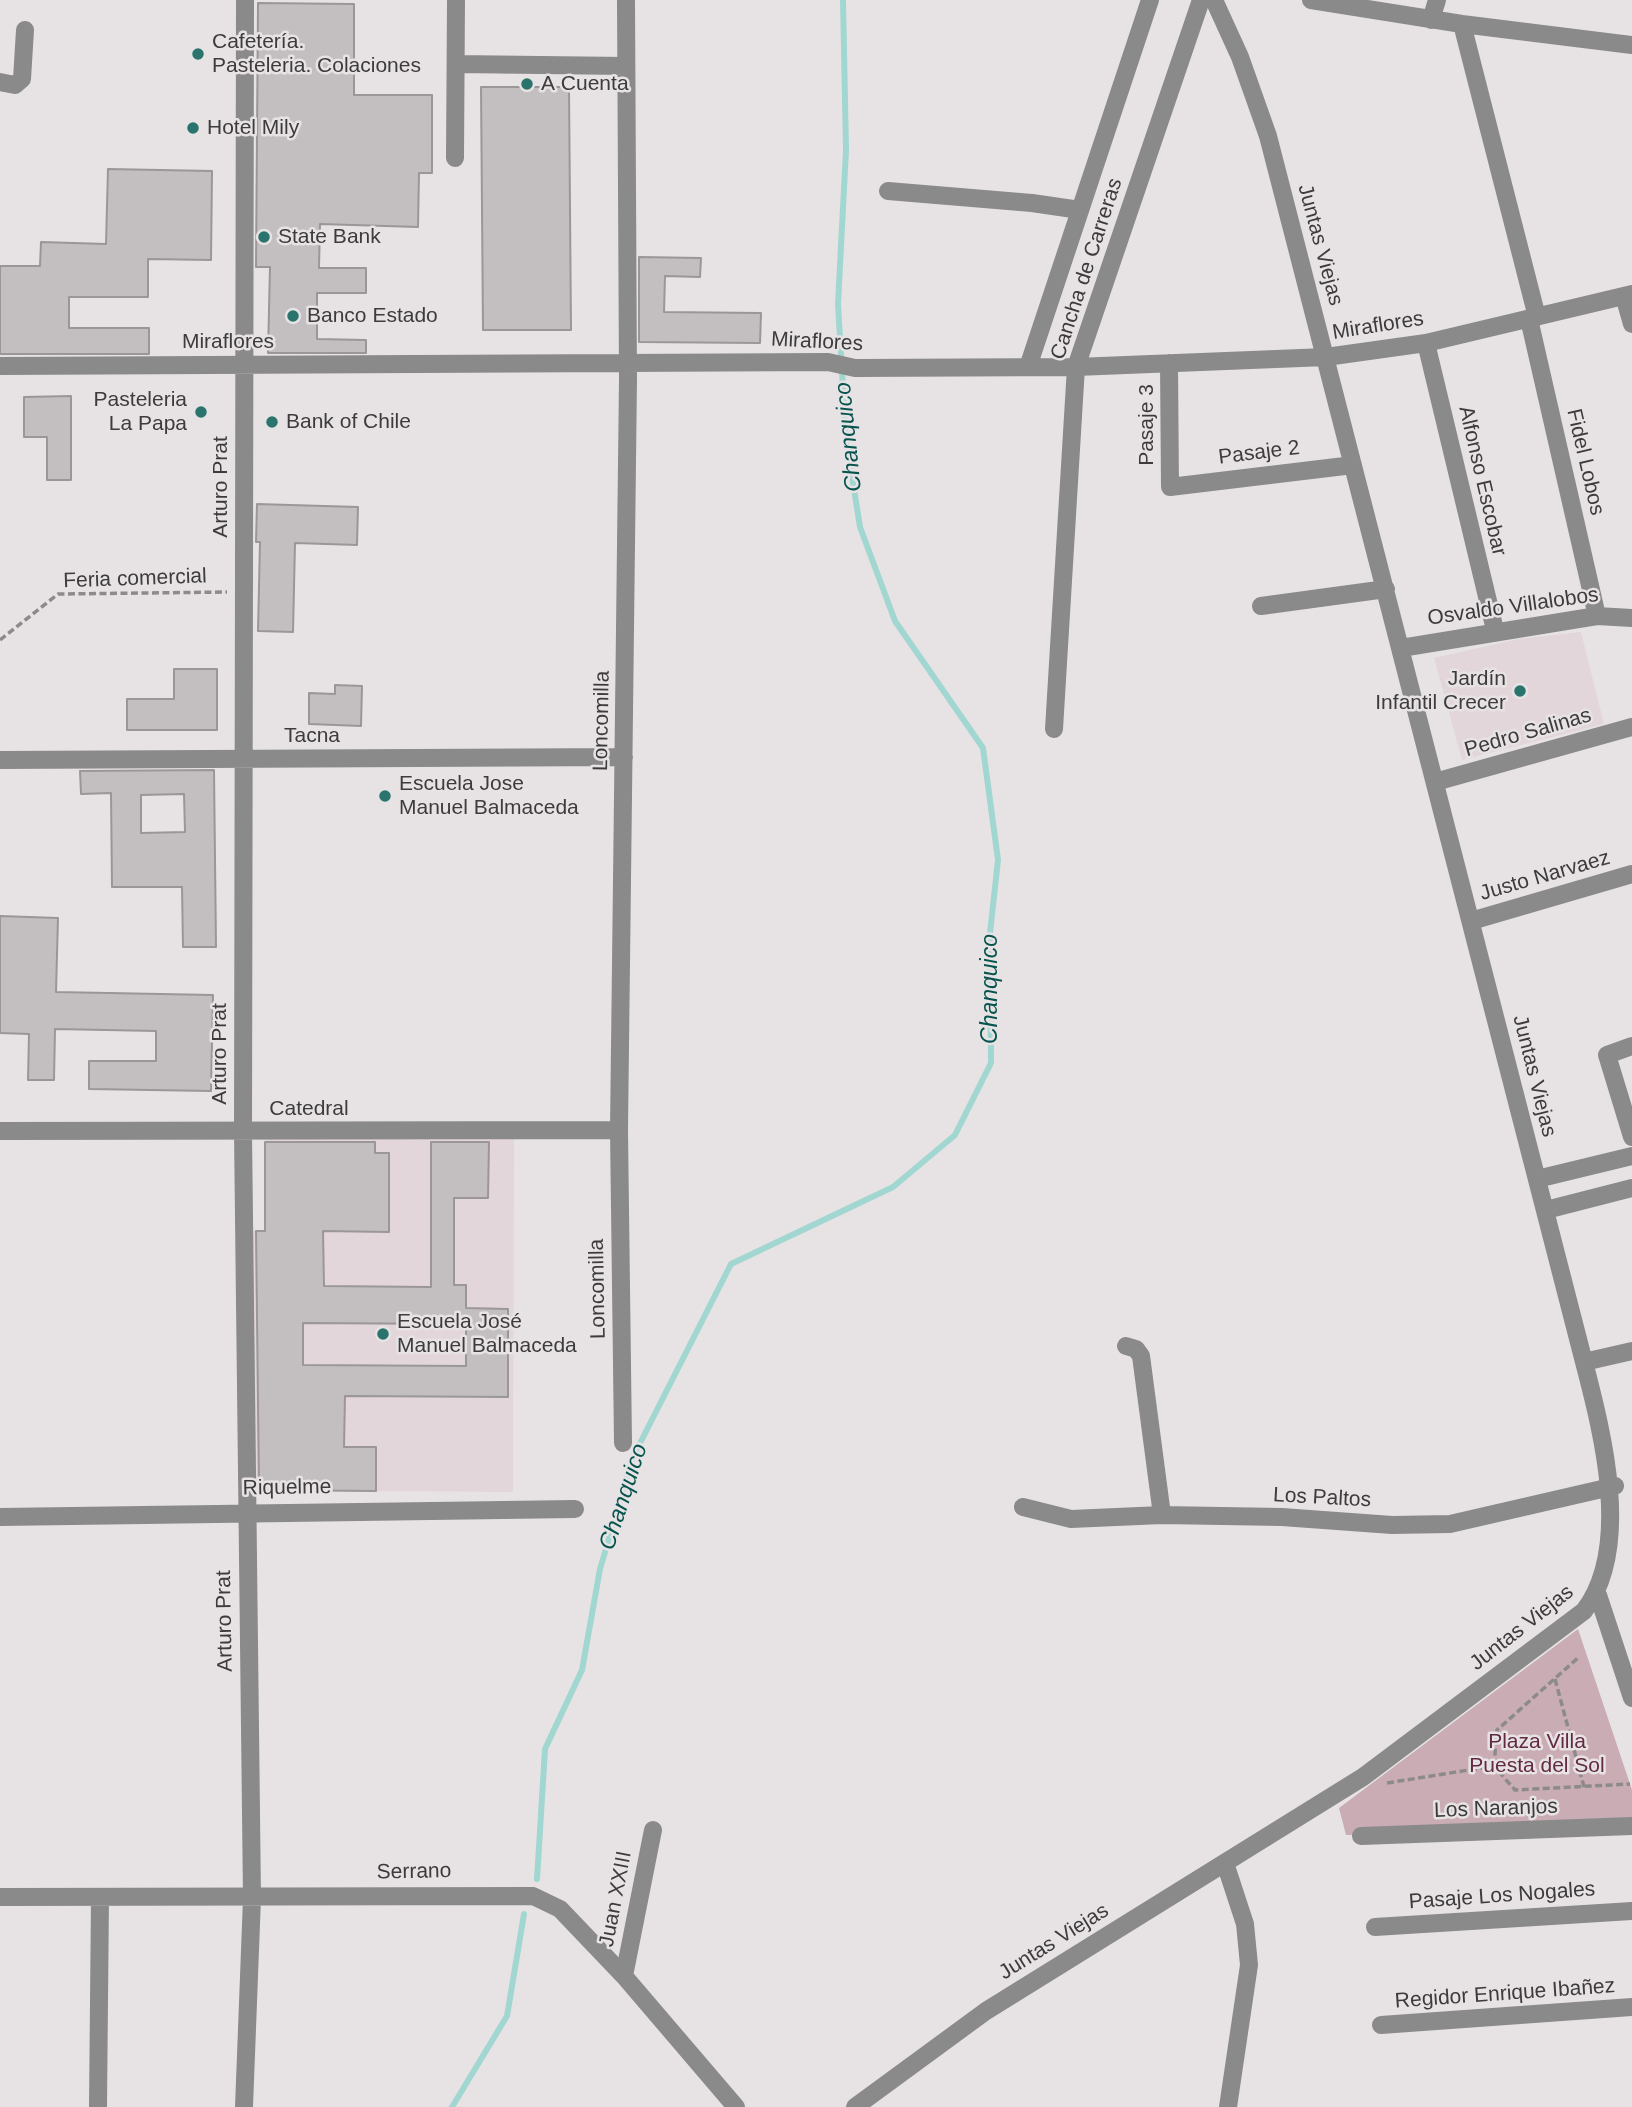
<!DOCTYPE html>
<meta charset="utf-8">
<style>
body{margin:0}
canvas{display:block;background:#e7e3e4}
</style>
<canvas width="1632" height="2107"></canvas>
<script>
const context = document.querySelector('canvas').getContext('2d');
context.lineJoin = 'round';
function fillPath(path, color) { context.fillStyle = color; context.fill(path, 'evenodd'); }
function trace(path, color, width, dash) { context.strokeStyle = color; context.lineWidth = width; context.lineCap = dash ? 'butt' : 'round'; context.setLineDash(dash || []); context.stroke(path); }
function write(font, color, halo, rows, align = 'center') {
  context.font = font + ' Arial,sans-serif'; context.lineWidth = 5; context.setLineDash([]); context.textBaseline = 'middle'; context.strokeStyle = halo; context.fillStyle = color; for (const [text, x, y, turn = 0] of rows) {
    context.save(); context.translate(x, y); context.rotate((+turn || 0) * Math.PI / 180); context.textAlign = isNaN(turn) ? turn : align; if (halo) context.strokeText(text, 0, 0); context.fillText(text, 0, 0); context.restore();
  }
}
fillPath(new Path2D(`
 M1581,632L1604,724L1462,760L1434,658L1518,639Z
 M265,1138L514,1139L513,1492L252,1490L253,1231H265Z`), '#e3d6da');
fillPath(new Path2D(`
 M1578,1629L1632,1790V1826L1346,1835L1339,1808Z`), '#caacb5');
trace(new Path2D(`
 M537,1879L545,1749L582,1670L600,1569L633,1457L731,1264L893,1187L955,1135L991,1063L990,933L998,860L983,748L895,621L860,527L846,439L838,304L846,150L843,0
 M452,2107L507,2016L524,1914`), '#a2d7d1', 6);
const building = new Path2D(`
 M258,3L354,4V95H432V173H419L418,227L320,224L319,268H366V293H317V339L366,340V353H268L270,267H256Z
 M481,87H569L571,330H483Z
 M108,169L212,171L211,260L148,259V297H69V328H149V354H0V266H40L41,242L106,244Z
 M639,257L701,258L700,277L665,276L664,312L761,313L760,343L639,342Z
 M71,396V480H47V437H24V397Z
 M257,504L358,507L357,545L295,543L293,632L258,631L260,542H256Z
 M174,669H217V730H127V699H174Z
 M335,685L362,686L361,726L309,724V693L335,694Z
 M214,770L216,947H183L182,887H112L111,793L81,794L80,771ZM184,794L185,832L141,833V795Z
 M0,916L58,918L56,992L213,995L211,1091L89,1089V1061H156V1031L55,1029L54,1080H28L29,1034L0,1033Z
 M265,1142H375V1153H389V1232L323,1231L324,1286L431,1287V1142H489L488,1198H454V1285H466V1308L508,1309V1397L345,1396L344,1447H376V1491L259,1490L256,1231H265ZM303,1323L466,1324V1366L303,1365Z`);
fillPath(building, '#c3bfc0');
trace(building, '#9b9798', 2);
trace(new Path2D(`
 M0,640L58,594L227,592
 M1555,1679L1584,1787
 M1494,1766L1497,1730L1579,1657
 M1387,1783L1494,1766L1515,1790L1630,1784`), '#8d8a8a', 3.5, [7, 3.5]);
trace(new Path2D(`
 M1311,0L1462,24L1632,45
 M1431,20L1437,0
 M1462,24L1537,317
 M456,64L626,66
 M0,82L15,85L22,79L25,30
 M455,158L456,0
 M888,191L1032,203L1080,210
 M1624,296L1632,324
 M1529,319L1597,616
 M1426,343L1495,630
 M1169,363L1170,487L1353,465
 M0,366L828,362L855,368L1076,367L1326,357L1426,343L1632,294
 M1028,367L1150,0
 M1261,606L1386,589
 M1401,648L1597,616L1632,618
 M1054,729L1076,367L1201,0
 M0,760L624,757
 M1435,782L1632,727
 M1471,921L1632,874
 M1632,1046L1607,1055L1632,1137
 M0,1131L619,1130
 M1537,1179L1632,1156
 M1546,1210L1632,1188
 M1126,1346L1136,1349L1141,1356L1162,1515
 M1584,1362L1632,1351
 M623,1443L619,1130L628,378L626,0
 M1023,1507L1071,1519L1162,1515L1282,1517L1392,1525L1450,1524L1615,1486
 M0,1517L575,1509
 M1598,1595L1632,1698
 M1361,1836L1632,1826
 M1225,1863L1245,1924L1249,1965L1228,2107
 M0,1897L533,1896L560,1909L624,1976L736,2107
 M1375,1927L1632,1911
 M624,1976L653,1830
 M1381,2025L1632,2007
 M98,2107L100,1897
 M244,2107L252,1898L243,1132L245,0
 M855,2107L986,2011L1363,1777L1584,1611C1632,1548 1603,1435 1584,1362L1268,136L1240,57L1214,0`), '#8b8a8a', 18);
for (const [x, y, r, color] of [
 [198,54,7,"#2b746d"],
 [527,84,7,"#2b746d"],
 [193,128,7,"#2b746d"],
 [264,237,7,"#2b746d"],
 [293,316,7,"#2b746d"],
 [201,412,7,"#2b746d"],
 [272,422,7,"#2b746d"],
 [1520,691,7,"#2b746d"],
 [385,796,7,"#2b746d"],
 [383,1334,7,"#2b746d"]
]) { const dot = new Path2D(); dot.arc(x, y, r, 0, 2 * Math.PI); context.fillStyle = color; context.fill(dot); trace(dot, '#e7e3e4', 2.5); }
write('21px', '#3d3b3b', '#e7e3e4', [
 ["Cafetería.",212,42],
 ["Pasteleria. Colaciones",212,66],
 ["A Cuenta",541,84],
 ["Hotel Mily",207,128],
 ["State Bank",278,237],
 ["Banco Estado",307,316],
 ["Pasteleria",187,400,"right"],
 ["La Papa",187,424,"right"],
 ["Bank of Chile",286,422],
 ["Jardín",1506,679,"right"],
 ["Infantil Crecer",1506,703,"right"],
 ["Escuela Jose",399,784],
 ["Manuel Balmaceda",399,808],
 ["Escuela José",397,1322],
 ["Manuel Balmaceda",397,1346]
], 'left');
write('21px', '#3d3b3b', '#e7e3e4', [
 ["Juntas Viejas",1320,245,75],
 ["Cancha de Carreras",1087,269,-72],
 ["Miraflores",1378,326,-9],
 ["Miraflores",228,342],
 ["Miraflores",817,342,3],
 ["Pasaje 3",1147,425,-90],
 ["Pasaje 2",1259,453,-7],
 ["Fidel Lobos",1585,462,77],
 ["Alfonso Escobar",1482,481,77],
 ["Arturo Prat",221,487,-90],
 ["Feria comercial",135,579,-2],
 ["Osvaldo Villalobos",1513,607,-8],
 ["Loncomilla",602,721,-89],
 ["Pedro Salinas",1528,733,-16],
 ["Tacna",312,736],
 ["Justo Narvaez",1545,876,-16],
 ["Arturo Prat",220,1054,-90],
 ["Juntas Viejas",1534,1076,76],
 ["Catedral",309,1109],
 ["Loncomilla",598,1289,-91],
 ["Riquelme",287,1488,-1],
 ["Los Paltos",1322,1498,3],
 ["Arturo Prat",225,1621,-91],
 ["Juntas Viejas",1522,1628,-38],
 ["Los Naranjos",1496,1809,-2],
 ["Serrano",414,1872,-1],
 ["Pasaje Los Nogales",1502,1896,-4],
 ["Juan XXIII",616,1899,-79],
 ["Juntas Viejas",1054,1942,-32],
 ["Regidor Enrique Ibañez",1505,1994,-4]
]);
write('21px', '#622a40', '#e7e3e4', [
 ["Plaza Villa",1537,1742],
 ["Puesta del Sol",1537,1766]
]);
write('italic 23px', '#07544f', '#e7e3e4', [
 ["Chanquico",849,437,-96],
 ["Chanquico",991,989,-90],
 ["Chanquico",624,1497,-72]
]);
</script>
